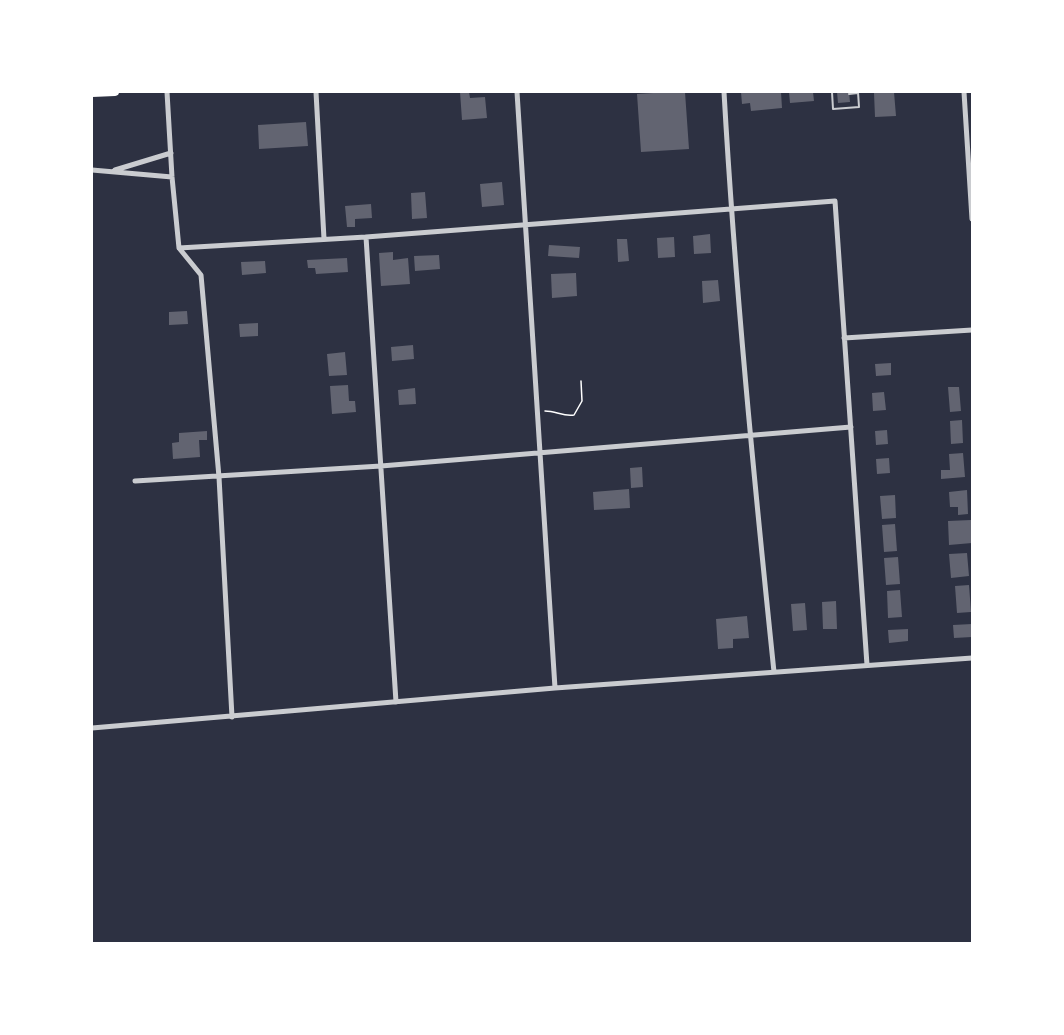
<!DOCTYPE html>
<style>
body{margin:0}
#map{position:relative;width:1064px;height:1035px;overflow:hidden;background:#2d3142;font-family:"Nunito Sans",sans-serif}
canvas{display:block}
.frame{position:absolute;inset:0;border:93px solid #fff;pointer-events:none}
</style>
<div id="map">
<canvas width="1064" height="1035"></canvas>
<div class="frame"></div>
</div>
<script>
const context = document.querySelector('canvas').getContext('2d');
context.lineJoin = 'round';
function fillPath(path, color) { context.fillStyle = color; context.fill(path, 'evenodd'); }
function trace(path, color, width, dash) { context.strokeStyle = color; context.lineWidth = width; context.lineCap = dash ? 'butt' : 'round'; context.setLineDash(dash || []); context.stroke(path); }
fillPath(new Path2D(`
 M460,92H469L470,98L485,97L487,118L462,120Z
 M669,92H685L689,149L641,152L637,94Z
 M741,92H781L782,108L751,111L750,103L742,104Z
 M789,92H813L814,101L790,103Z
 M837,92H849L850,102L838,103Z
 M894,92L896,116L875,117L874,93Z
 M306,122L308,146L259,149L258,125Z
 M502,182L504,205L482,207L480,184Z
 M425,192L427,218L412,219L411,193Z
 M371,204L372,218L355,219V227H347L345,206Z
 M710,234L711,253L694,254L693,236Z
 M674,237L675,257L658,258L657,238Z
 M617,239H627L629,261L618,262Z
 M549,245L580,247L579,258L548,256Z
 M393,252V260L408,258L410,284L381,286L379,253Z
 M439,255L440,269L415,271L414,256Z
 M347,258L348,272L316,274L315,268H308L307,260Z
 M265,261L266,273L242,275L241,262Z
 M576,273L577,296L552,298L551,274Z
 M718,280L720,301L703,303L702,281Z
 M187,311L188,324L169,325V312Z
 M258,323V336L240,337L239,324Z
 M413,345L414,359L392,361L391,347Z
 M345,352L347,375L329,376L327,354Z
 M891,363V375L876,376L875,364Z
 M348,385L349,401H355L356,412L332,414L330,386Z
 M948,387H959L961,411L950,412Z
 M415,388L416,404L399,405L398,390Z
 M884,392L886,410L873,411L872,393Z
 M962,420L963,443L951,444L950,421Z
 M887,430L888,444L876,445L875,431Z
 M207,431V440H199L200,457L173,459L172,443L179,442V433Z
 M963,453L965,477L941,479V470H950L949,454Z
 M889,458L890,473L877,474L876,459Z
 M642,467L643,487L631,488L630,468Z
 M629,489L630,508L594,510L593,492Z
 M967,490L968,514L958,515V507H950L949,492Z
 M895,495L896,518L882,519L880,496Z
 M971,520L972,543L949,545L948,521Z
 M895,524L897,551L884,552L882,525Z
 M967,553L969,576L951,578L949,554Z
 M898,557L900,584L886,585L884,558Z
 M969,585L971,612L957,613L955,586Z
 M900,590L902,617L888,618L887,591Z
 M836,601L837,629H823L822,602Z
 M805,603L807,630L793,631L791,604Z
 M747,616L749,638L733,639V648L718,649L716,619Z
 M972,624V637L954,638L953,625Z
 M908,629V641L889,643L888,630Z`), '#626471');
trace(new Path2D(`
 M545,411C556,411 564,417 574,415L582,401L581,381`), '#fff', 1.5);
trace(new Path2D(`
 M832,92L833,109L859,107L858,92
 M849,94L858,93`), '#caccd0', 2);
trace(new Path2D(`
 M167,92L172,177L179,248L201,275L219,477L232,717
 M316,92L324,239
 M517,92L555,688
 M724,92C735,285 754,479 774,672
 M964,92L972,219
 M92,170L172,177
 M115,170L171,153
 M366,237L396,702
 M179,248L366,237L835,201L867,665
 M844,338L972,330
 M135,481L381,466L851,427
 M92,728L555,688L972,658`), '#caccd0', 5);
trace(new Path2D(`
 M92,93L115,92`), '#fff', 8);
</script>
